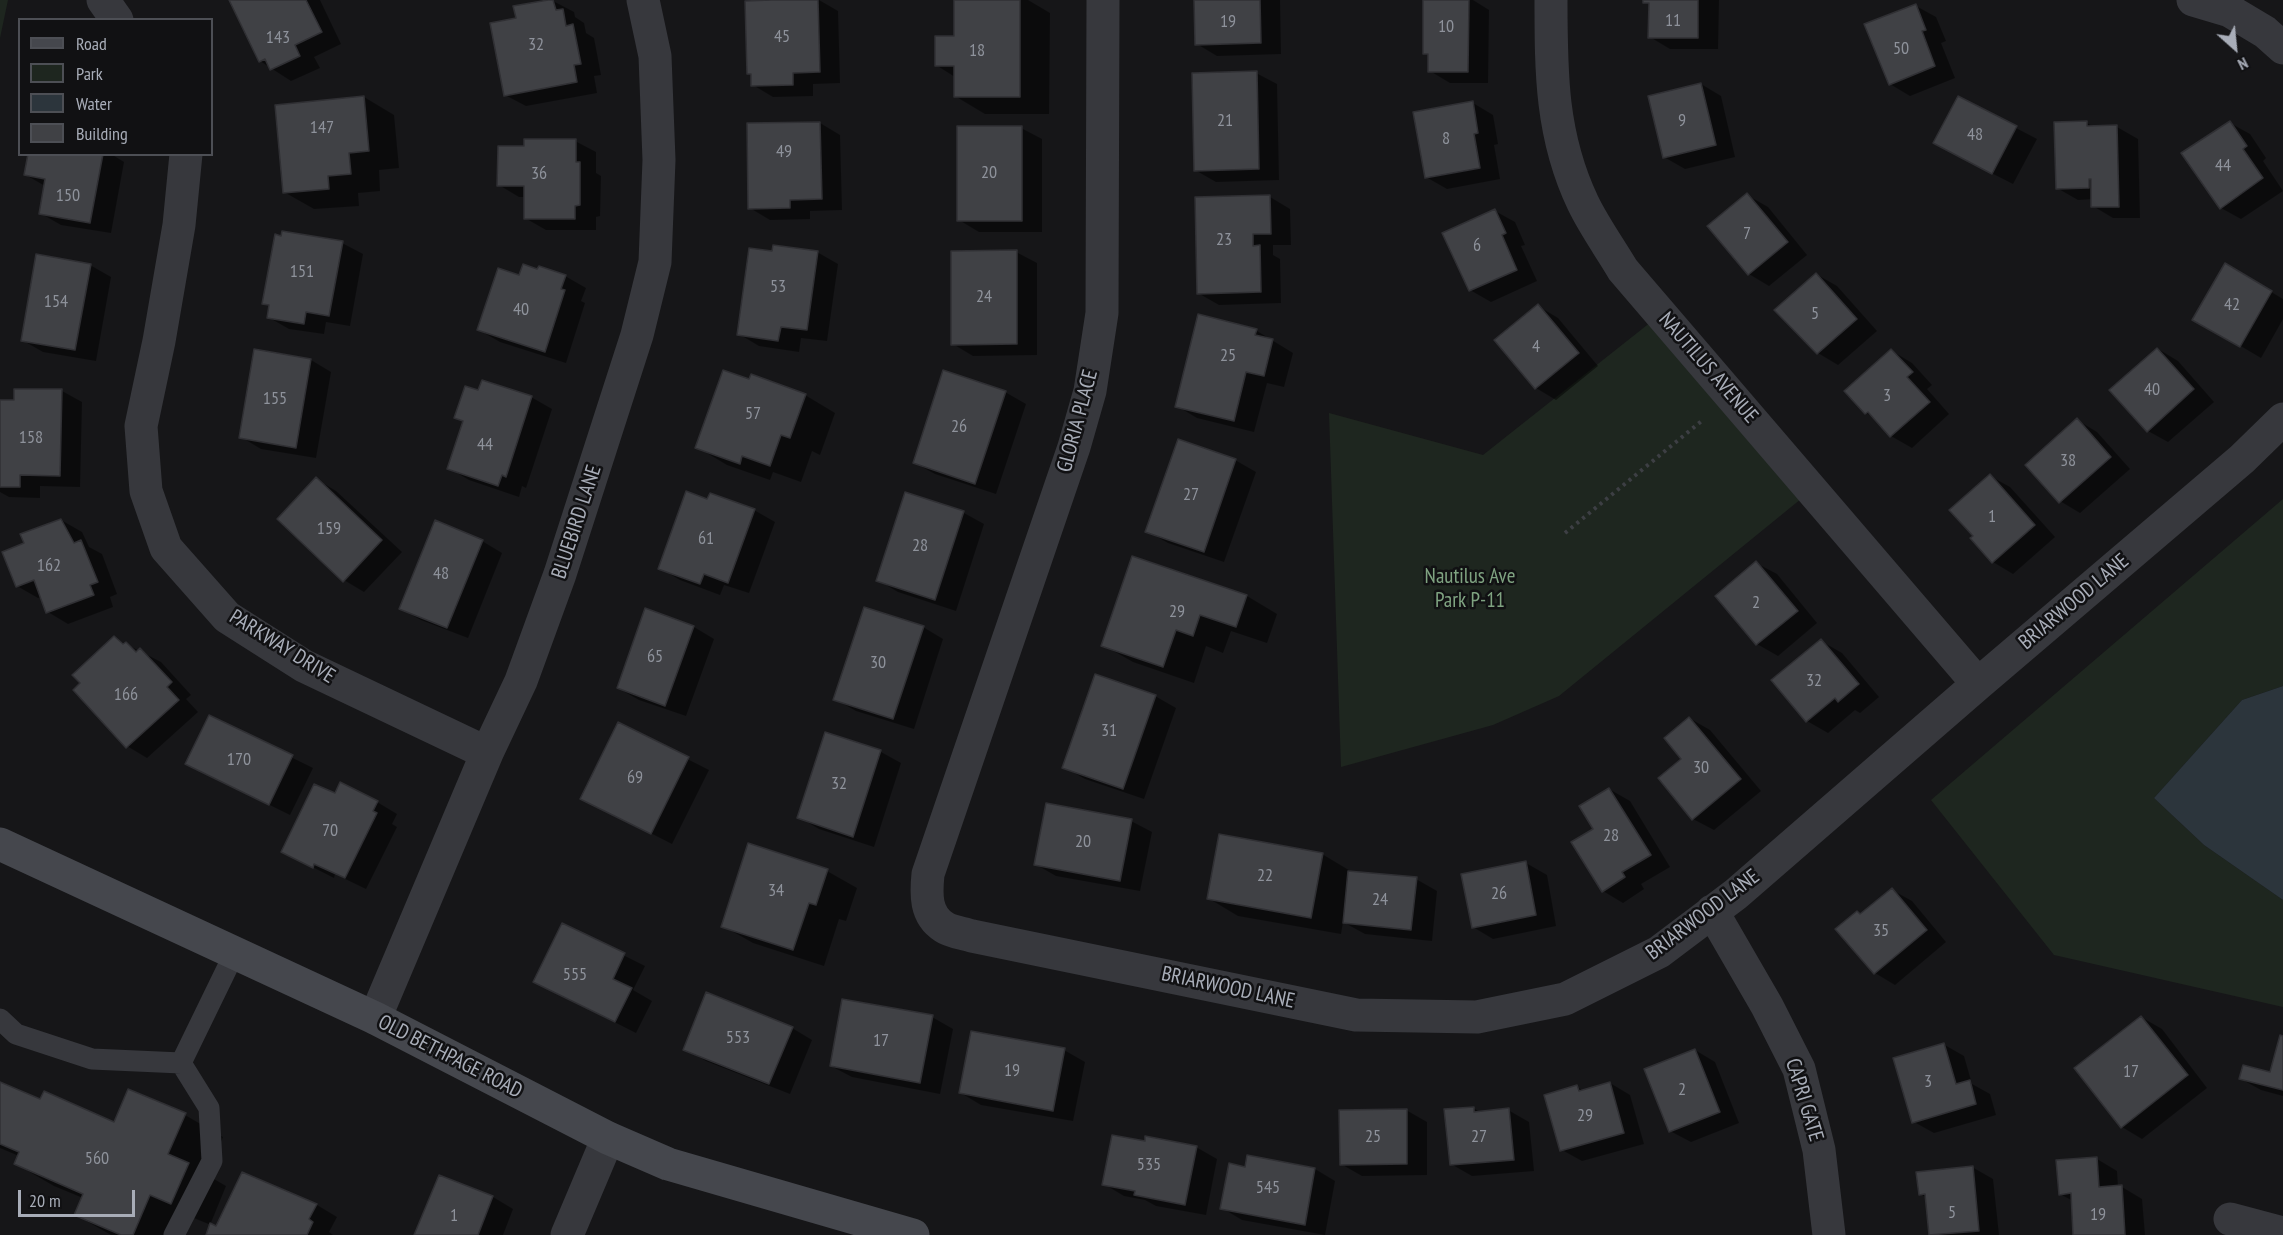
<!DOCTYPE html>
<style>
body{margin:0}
#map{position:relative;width:2283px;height:1235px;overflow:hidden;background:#161618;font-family:"PT Sans Narrow",sans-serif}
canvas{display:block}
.legend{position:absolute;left:18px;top:18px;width:195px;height:138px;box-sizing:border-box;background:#111113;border:2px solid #4d4f55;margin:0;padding:8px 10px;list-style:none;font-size:18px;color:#a8adb8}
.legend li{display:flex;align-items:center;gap:12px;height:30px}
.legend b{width:30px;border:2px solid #4d4f55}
.north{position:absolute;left:2205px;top:18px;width:60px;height:60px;-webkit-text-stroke:4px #111113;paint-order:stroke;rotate:153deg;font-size:16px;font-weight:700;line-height:24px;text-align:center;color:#a8adb8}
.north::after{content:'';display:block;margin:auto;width:21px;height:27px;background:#a8adb8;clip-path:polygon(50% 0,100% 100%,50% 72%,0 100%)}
.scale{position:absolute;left:18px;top:1190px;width:117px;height:27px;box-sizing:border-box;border:3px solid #a8adb8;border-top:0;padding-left:8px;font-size:18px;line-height:21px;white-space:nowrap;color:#a8adb8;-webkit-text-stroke:4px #111113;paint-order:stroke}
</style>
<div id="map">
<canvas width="2283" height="1235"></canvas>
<ul class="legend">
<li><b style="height:8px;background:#45474d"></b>Road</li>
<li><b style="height:16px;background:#1e261f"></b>Park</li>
<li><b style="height:16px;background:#2c353c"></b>Water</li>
<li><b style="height:16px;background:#404145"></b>Building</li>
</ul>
<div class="north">N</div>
<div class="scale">20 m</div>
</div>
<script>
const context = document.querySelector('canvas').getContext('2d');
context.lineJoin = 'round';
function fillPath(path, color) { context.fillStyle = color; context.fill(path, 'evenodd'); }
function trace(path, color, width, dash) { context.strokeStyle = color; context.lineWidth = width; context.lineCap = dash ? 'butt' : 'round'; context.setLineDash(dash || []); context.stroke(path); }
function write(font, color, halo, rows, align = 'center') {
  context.font = font + ' "PT Sans Narrow",sans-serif'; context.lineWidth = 5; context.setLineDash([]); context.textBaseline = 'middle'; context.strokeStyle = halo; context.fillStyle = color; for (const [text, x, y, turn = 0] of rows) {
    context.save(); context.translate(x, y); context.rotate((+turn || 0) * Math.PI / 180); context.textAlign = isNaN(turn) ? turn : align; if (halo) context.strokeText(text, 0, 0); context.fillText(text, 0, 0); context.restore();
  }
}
fillPath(new Path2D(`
 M0,0H8L0,38Z
 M1661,314L1812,490L1559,696L1493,725L1341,767L1329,413L1483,455Z
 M2283,499V686L2242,700L2154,798L2204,845L2283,900V1007L2054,955L1931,800Z`), '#1e261f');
fillPath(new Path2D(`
 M2283,686V900L2204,845L2154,798L2242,700Z`), '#2c353c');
fillPath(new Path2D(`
 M231,0H320L341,44L314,57L320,68L291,81L260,61Z
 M799,0H819L838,11L840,83L813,84V96L773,97L753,85L752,75L748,73Z
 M956,0H1028L1050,13L1049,114H985L955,96V77L936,65L956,37Z
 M1196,0H1280L1281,54L1217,56L1197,44Z
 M1425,0H1473L1489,10L1488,83H1450L1430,71V56L1424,53Z
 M1645,0H1719L1718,49H1670L1650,37V5Z
 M553,1L574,12L575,17L584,23L586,33L594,38L601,75L594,76L597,93L526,106L505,95L518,19Z
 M1916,6L1936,17L1946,41L1941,43L1955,78L1910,96L1890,84Z
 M1256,73L1277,84L1279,180L1216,182L1195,170Z
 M1701,84L1721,96L1735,157L1685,169L1664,157Z
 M364,97L394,115L399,168L379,170L380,191L358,193L359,206L314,209L284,192Z
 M1959,98L2037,139L2013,184L1956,155Z
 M1473,103L1493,115L1498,144L1494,145L1500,179L1447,189L1426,177Z
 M820,123L840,135L842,210L810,211V219L770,220L750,208Z
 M2087,123L2095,128L2117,127L2138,139L2140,218H2113L2093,206V199L2078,200L2057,188Z
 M2230,123L2250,134L2266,158L2263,161L2283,191L2241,219L2221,208Z
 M1021,128L1042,139V232H979L959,220Z
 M575,141L596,152V173L601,176L600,216L596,217V230H546L525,218V197H519L499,185L526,148Z
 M30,154H111L124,162L111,233L61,225L40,213L45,186L26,175Z
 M1747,195L1768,207L1807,255L1769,286L1749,274Z
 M1270,197L1290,209L1291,245H1273V255L1280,259L1281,303L1219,305L1198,293Z
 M1495,211L1515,222L1525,245L1521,246L1537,281L1491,302L1470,290Z
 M342,243L363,254L350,326L326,322L324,334L289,329L268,317L270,306L264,303Z
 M817,252L838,264L827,341L801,338L799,352L759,346L739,334L773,253Z
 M1016,252L1037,263V355L973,356L953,344Z
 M90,265L111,277L96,361L43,352L22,340Z
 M2226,265L2283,299V319L2261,358L2195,319Z
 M538,270L565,276L586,288L581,301L585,303L566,363L500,342L479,330L520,277Z
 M1816,274L1837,286L1877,331L1838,365L1818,353Z
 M1538,306L1558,318L1598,366L1556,400L1536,388L1496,341Z
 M1199,316L1257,331L1293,353L1284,387L1267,383L1254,432L1197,418L1177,406Z
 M2158,349L2178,361L2214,402L2168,442L2148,431Z
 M256,351L311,360L331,372L316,458L261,449L241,437Z
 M1892,351L1912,363L1932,385L1927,389L1949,414L1912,448L1891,436L1876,418L1866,413Z
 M750,381L805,395L835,413L820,455L812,451L801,482L773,472L770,480L727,465L697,447Z
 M62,391L82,402L80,487L40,486V498L9,497L0,492V401L15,402Z
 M479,392L531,397L552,409L526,488L522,486L519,497L469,480L449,468L464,422L456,417Z
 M1005,392L1026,404L996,494L935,474L915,463Z
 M2077,420L2097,432L2130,469L2080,513L2060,501Z
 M1235,460L1256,472L1224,562L1168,543L1147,531Z
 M1990,476L2010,487L2055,537L2013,574L1993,562Z
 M316,479L336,491L402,552L364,592L344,580Z
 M906,494L964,513L984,524L956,611L898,592L878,580Z
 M708,501L754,510L775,522L749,593L724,585L720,595L680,580L660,568Z
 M61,520L82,532L89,547L102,554L117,594L110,597L113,607L68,624L48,612L42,597L38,598L17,586L26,544Z
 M482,541L502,553L468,638L421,620L401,609Z
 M1133,557L1247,596L1277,614L1267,643L1231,631L1223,653L1206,646L1194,683L1133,662L1103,645Z
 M1756,563L1777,574L1817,623L1778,656L1757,644Z
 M694,627L714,639L686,716L639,700L618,688Z
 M923,627L943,639L914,729L856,711L835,699Z
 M114,638L161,662L191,695L186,699L198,712L147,758L127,746Z
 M1821,641L1842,653L1879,697L1860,713L1855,710L1828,733L1807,721L1773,681Z
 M1155,696L1176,708L1144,799L1085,779L1064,767Z
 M210,717L313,768L290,815L187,764Z
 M1689,718L1710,730L1761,791L1714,830L1693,819L1683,759Z
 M618,724L709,770L672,844L582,798Z
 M826,734L881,752L901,763L874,847L819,829L799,817Z
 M1609,789L1630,801L1670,867L1641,884L1644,889L1623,903L1603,891L1595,829Z
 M335,795L377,802L397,814L392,824L397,827L366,889L335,874L334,878L283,852Z
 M1131,821L1152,832L1140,891L1056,876L1035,864Z
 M1322,854L1352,872L1416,879L1437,891L1432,941L1365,934L1343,922L1341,934L1238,916L1208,898Z
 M1526,863L1547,875L1556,926L1493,939L1473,927Z
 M827,871L857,888L846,921L839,919L824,966L753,943L723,926Z
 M1892,890L1912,901L1946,942L1895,985L1875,973Z
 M563,925L645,966L633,990L652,1001L636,1033L535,982Z
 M932,1017L953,1029L940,1094L852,1077L831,1066Z
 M2141,1017L2162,1029L2207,1088L2142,1139L2122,1127Z
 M792,1028L812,1040L790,1094L706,1061L685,1049Z
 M2283,1038V1096L2261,1090L2241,1079L2271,1074Z
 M1943,1044L1964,1056L1972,1084L1990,1094L1996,1115L1934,1133L1914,1122Z
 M1064,1050L1085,1062L1073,1121L981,1105L961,1093Z
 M1695,1050L1715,1062L1739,1123L1691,1142L1670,1131Z
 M0,1083L41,1101L115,1124L185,1115L223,1137L207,1175L226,1186L210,1225L217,1228L243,1174L317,1205L337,1217L329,1232L333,1235H207L211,1225L189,1216L181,1235H111L76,1215L83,1198L54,1186L16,1164L19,1156L0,1148Z
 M1610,1083L1630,1095L1644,1144L1582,1161L1562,1150L1577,1087L1584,1091Z
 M1473,1108L1482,1113L1508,1110L1529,1122L1534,1171L1472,1176L1451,1164Z
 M1406,1110L1427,1122V1175L1362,1176L1341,1164Z
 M1146,1143L1196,1147L1217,1159L1206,1215L1156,1206L1145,1200L1124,1196L1104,1184Z
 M1248,1157L1315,1169L1335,1181L1325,1235L1242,1220L1222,1208L1246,1168Z
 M2097,1159L2117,1171L2118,1187H2122L2142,1199L2145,1235H2075L2073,1201L2060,1194Z
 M1972,1167L1993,1179L1999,1235H1931L1927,1198L1920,1194Z
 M439,1176L493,1197L513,1209L503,1235H416Z`), '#0007');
const building = new Path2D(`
 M229,0H306L322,32L295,45L300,56L270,70L265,59L259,62Z
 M548,0H553L556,10L563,9L566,26L573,24L581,64L574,65L577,82L504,96L490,23L516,18L513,6Z
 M771,0H818L820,72L793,73V85L751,86V74H747L745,1Z
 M954,0H1020V97H954V66H935V36H954Z
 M1194,0H1260L1261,43L1195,45Z
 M1423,0H1469L1468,72H1428V54H1423Z
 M1643,0H1698V38H1648L1649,3H1643Z
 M1916,4L1926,30L1922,31L1935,66L1889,85L1864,24Z
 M1257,71L1259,169L1194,171L1192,73Z
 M1701,83L1716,145L1663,158L1648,96Z
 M364,96L369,151L349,153L351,174L328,176L329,189L283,193L275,105Z
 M1958,96L2017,126L1992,174L1933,143Z
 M1473,101L1478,133L1474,134L1480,168L1425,178L1413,112Z
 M2087,121V126L2117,125L2119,207H2091V179H2089V188L2056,189L2054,122Z
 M2230,121L2247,146L2243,149L2263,178L2220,209L2181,153Z
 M820,122L822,199L790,200V208L748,209L747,123Z
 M957,126H1022V221H957Z
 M524,139H576V162H580V205L575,206V219H524V186H497L498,146H524Z
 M28,154H103L90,223L39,214L45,179L24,175Z
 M1747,193L1788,242L1748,275L1707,226Z
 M1270,195L1271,234H1253V246L1260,245L1261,292L1197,294L1195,197Z
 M1495,209L1506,233L1502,235L1517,270L1469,291L1442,233Z
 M282,231L343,241L329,316L306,312L304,324L267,318L269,305L262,304L275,234L281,236Z
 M773,245L818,251L807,330L781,327L778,341L737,335L749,248L772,251Z
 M1017,250V344L951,345V251Z
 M36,254L91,264L75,350L21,341Z
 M2225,263L2272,291L2240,347L2192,320Z
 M523,264L537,269L539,266L566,275L561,289L565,290L545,352L477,330L498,268L519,275Z
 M1816,273L1857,319L1817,354L1774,310Z
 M1538,304L1579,353L1535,389L1494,340Z
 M1198,314L1257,329L1255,335L1273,339L1264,376L1246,372L1234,421L1175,407Z
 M2157,348L2194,389L2147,432L2109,390Z
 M254,349L311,359L296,448L239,438Z
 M1891,349L1913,372L1907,377L1930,402L1890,437L1868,412L1865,414L1844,391Z
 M723,370L749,379L751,374L806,394L790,438L781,435L770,466L742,456L740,464L695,448Z
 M943,370L1006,391L975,484L913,463Z
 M482,380L532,396L506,477L502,475L498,486L447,469L463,421L454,418L465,386L478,390Z
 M14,389H62L60,476L20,475V487H0V400H14Z
 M2077,418L2111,457L2059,503L2025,465Z
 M1178,439L1236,459L1204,552L1145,532Z
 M1990,474L2035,525L1992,563L1970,538L1973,536L1949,510Z
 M316,477L382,540L343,582L277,519Z
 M686,491L707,499L710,493L755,509L728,583L704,574L700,584L658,569Z
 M905,492L964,511L935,600L876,581Z
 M61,519L74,543L81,540L98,582L90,585L94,595L46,613L34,580L16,587L2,552L24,543L20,534Z
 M435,520L483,540L447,628L399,609Z
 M1132,556L1247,595L1236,627L1200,615L1193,636L1176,630L1163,667L1101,646Z
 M1756,561L1798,611L1756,645L1715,596Z
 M864,607L924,626L893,719L833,700Z
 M645,608L694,626L665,706L617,688Z
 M114,636L123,644L126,642L136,652L140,648L172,682L167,687L179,700L126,748L73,690L80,683L72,675Z
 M1821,639L1859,684L1838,702L1835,698L1806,722L1771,680Z
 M1095,674L1156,695L1123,789L1062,768Z
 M209,715L293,755L269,805L185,764Z
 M1689,717L1741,779L1692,820L1658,778L1681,759L1664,738Z
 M618,722L689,757L651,834L580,799Z
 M825,732L881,750L853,837L797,818Z
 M340,782L378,801L373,811L377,813L345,878L314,864L313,868L281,852L314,784L335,793Z
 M1609,788L1651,855L1622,872L1625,877L1602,892L1571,842L1593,829L1579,806Z
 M1046,803L1132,819L1120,881L1034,865Z
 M1219,834L1323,853L1311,918L1207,899Z
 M748,843L828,869L816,905L809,903L793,950L721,927Z
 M1526,861L1536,915L1472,928L1461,874Z
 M1348,871L1417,877L1411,930L1343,923Z
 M1892,888L1927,930L1874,974L1835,929L1857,911L1860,914Z
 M562,923L625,953L613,979L632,988L615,1022L533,982Z
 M706,992L793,1027L769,1084L683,1050Z
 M842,999L933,1015L920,1083L830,1066Z
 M2141,1016L2188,1075L2121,1128L2074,1068Z
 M971,1031L1065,1048L1053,1111L959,1093Z
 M2280,1035L2283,1036V1090L2239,1079L2243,1065L2270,1072Z
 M1944,1043L1956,1084L1970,1080L1976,1104L1912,1123L1893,1058Z
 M1695,1049L1720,1112L1669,1132L1644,1069Z
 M0,1082L40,1099L44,1091L114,1122L128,1089L186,1113L168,1154L189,1163L171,1204L150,1195L133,1235H121L74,1215L83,1194L14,1164L19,1152L0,1144Z
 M1610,1082L1624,1133L1560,1151L1544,1095L1577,1085L1579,1091Z
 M1474,1107V1112L1509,1108L1514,1160L1450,1165L1444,1109Z
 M1407,1109V1164L1340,1165L1339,1110Z
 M1112,1135L1145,1141V1136L1197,1146L1185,1205L1134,1195L1135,1191L1102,1185Z
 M1247,1155L1315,1168L1305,1225L1220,1209L1229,1163L1245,1167Z
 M2097,1157L2099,1187L2122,1185L2125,1235H2073L2071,1193L2059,1195L2056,1160Z
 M1973,1166L1979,1231L1929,1235L1925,1194L1919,1195L1916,1172Z
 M242,1172L317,1204L309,1219L313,1222L307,1235H206L210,1223L216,1226Z
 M439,1175L493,1196L478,1235H414Z`);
fillPath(building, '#404145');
trace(building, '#303034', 1.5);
trace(new Path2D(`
 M1565,533L1704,419`), '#3d3f44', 4, [3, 4.5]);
trace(new Path2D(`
 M0,1019L16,1034L92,1059L181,1063L235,952
 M174,1235L212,1161L209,1108L181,1063`), '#37383d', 21);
trace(new Path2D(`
 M103,0L117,20
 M1103,0L1102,313L1090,391L1074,447L928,874C926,894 925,915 944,927C951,932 963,933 972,936L1356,1015L1477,1017L1565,999L1659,952L1736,894L1978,684L2242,459L2283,419
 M1551,0C1551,72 1551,136 1583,203C1594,226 1610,248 1623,270L1978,684
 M2193,0L2230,11L2265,32L2283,48
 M186,154L179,225L159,341L141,426L146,491L166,548L227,617L304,666L487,753
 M1712,911L1767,1006L1799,1069L1819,1150L1829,1235
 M375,1018L487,753L521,681L560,574L637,335L655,262L659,160L655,56L643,0
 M2230,1219L2283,1233
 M567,1235L608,1138`), '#37383d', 33);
trace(new Path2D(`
 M0,844L375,1018L608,1138L668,1164L913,1235`), '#45474d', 33);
write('18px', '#8e929b', null, [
 ["11",1673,21],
 ["19",1228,22],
 ["10",1446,27],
 ["45",782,37],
 ["143",278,38],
 ["32",536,45],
 ["50",1901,49],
 ["18",977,51],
 ["21",1225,121],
 ["9",1682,121],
 ["147",322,128],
 ["48",1975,135],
 ["8",1446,139],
 ["49",784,152],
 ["44",2223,166],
 ["20",989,173],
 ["36",539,174],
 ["150",68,196],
 ["7",1747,234],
 ["23",1224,240],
 ["6",1477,246],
 ["151",302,272],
 ["53",778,287],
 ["24",984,297],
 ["154",56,302],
 ["42",2232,305],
 ["40",521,310],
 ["5",1815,314],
 ["4",1536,347],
 ["25",1228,356],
 ["40",2152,390],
 ["3",1887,396],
 ["155",275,399],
 ["57",753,414],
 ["26",959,427],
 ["158",31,438],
 ["44",485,445],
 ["38",2068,461],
 ["27",1191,495],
 ["1",1992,517],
 ["159",329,529],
 ["61",706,539],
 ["28",920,546],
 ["162",49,566],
 ["48",441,574],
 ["2",1756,603],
 ["29",1177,612],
 ["65",655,657],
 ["30",878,663],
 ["32",1814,681],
 ["166",126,695],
 ["31",1109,731],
 ["170",239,760],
 ["30",1701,768],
 ["69",635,778],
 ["32",839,784],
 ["70",330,831],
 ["28",1611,836],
 ["20",1083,842],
 ["22",1265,876],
 ["34",776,891],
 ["26",1499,894],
 ["24",1380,900],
 ["35",1881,931],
 ["555",575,975],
 ["553",738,1038],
 ["17",881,1041],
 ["19",1012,1071],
 ["17",2131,1072],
 ["3",1928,1082],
 ["2",1682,1090],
 ["29",1585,1116],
 ["25",1373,1137],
 ["27",1479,1137],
 ["560",97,1159],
 ["535",1149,1165],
 ["545",1268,1188],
 ["5",1952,1213],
 ["19",2098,1215],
 ["1",454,1216]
]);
write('21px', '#a8adb8', '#111113', [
 ["NAUTILUS AVENUE",1708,368,49],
 ["GLORIA PLACE",1078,421,-75],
 ["BLUEBIRD LANE",577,522,-72],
 ["BRIARWOOD LANE",2074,602,-40],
 ["PARKWAY DRIVE",282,647,32],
 ["BRIARWOOD LANE",1703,915,-37],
 ["BRIARWOOD LANE",1228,988,12],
 ["OLD BETHPAGE ROAD",450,1057,27],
 ["CAPRI GATE",1804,1100,73]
]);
write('21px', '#7fa381', '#111113', [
 ["Nautilus Ave",1470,577],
 ["Park P-11",1470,601]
]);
</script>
